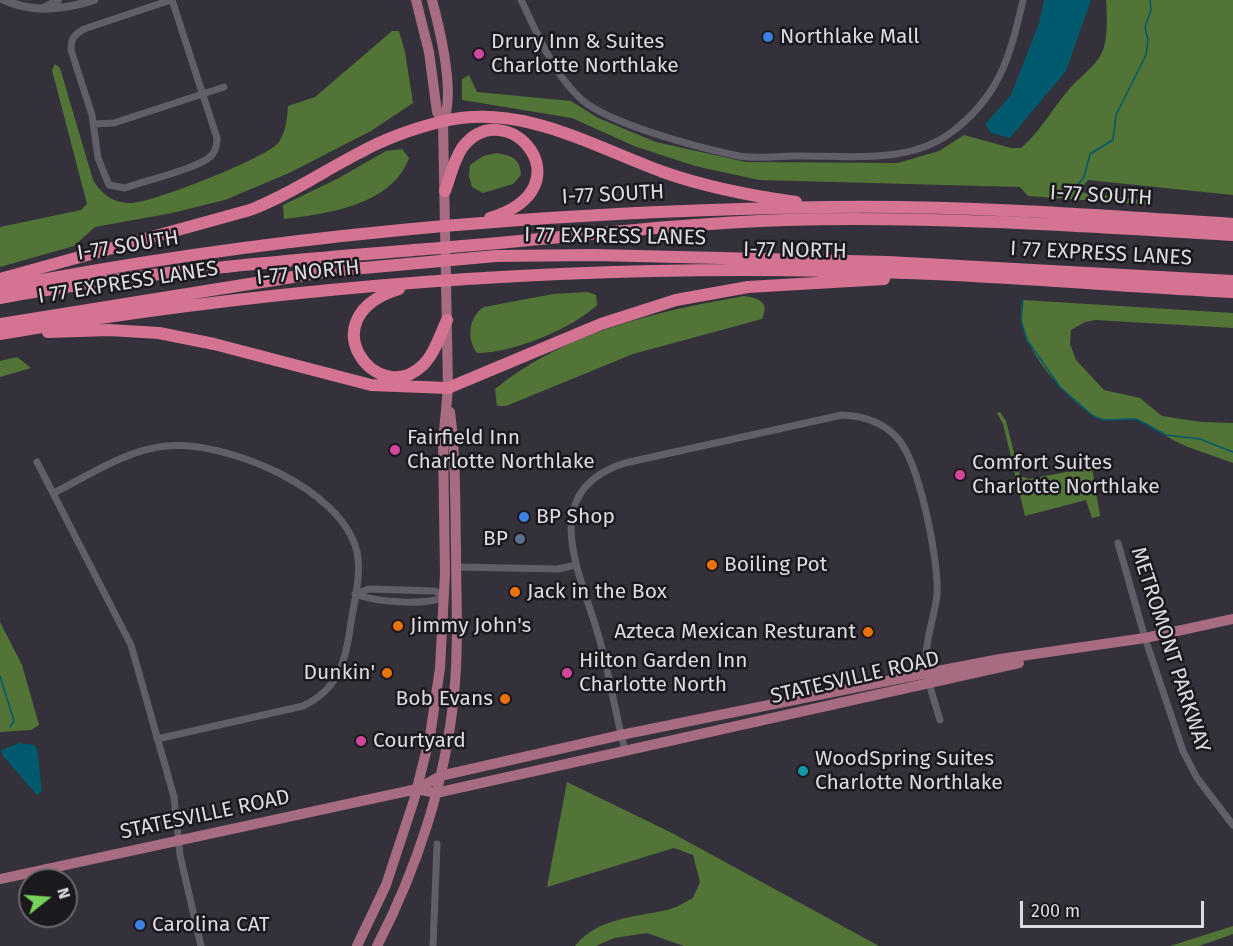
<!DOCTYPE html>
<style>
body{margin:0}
#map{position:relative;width:1233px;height:946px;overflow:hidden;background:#34313b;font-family:"Fira Sans",sans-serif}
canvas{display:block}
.north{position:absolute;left:18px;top:868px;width:60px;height:60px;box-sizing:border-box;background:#1b191e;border:2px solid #69676c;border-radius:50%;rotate:73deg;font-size:16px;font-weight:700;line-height:24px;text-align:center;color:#dddbe2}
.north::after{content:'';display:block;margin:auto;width:21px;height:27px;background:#76d25a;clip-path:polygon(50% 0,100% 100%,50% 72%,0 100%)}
.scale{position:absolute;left:1020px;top:901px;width:184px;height:27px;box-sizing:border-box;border:3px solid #dddbe2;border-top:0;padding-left:8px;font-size:18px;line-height:21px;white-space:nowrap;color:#dddbe2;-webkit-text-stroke:4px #1b191e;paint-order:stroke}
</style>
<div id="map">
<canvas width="1233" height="946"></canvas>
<div class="north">N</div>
<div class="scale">200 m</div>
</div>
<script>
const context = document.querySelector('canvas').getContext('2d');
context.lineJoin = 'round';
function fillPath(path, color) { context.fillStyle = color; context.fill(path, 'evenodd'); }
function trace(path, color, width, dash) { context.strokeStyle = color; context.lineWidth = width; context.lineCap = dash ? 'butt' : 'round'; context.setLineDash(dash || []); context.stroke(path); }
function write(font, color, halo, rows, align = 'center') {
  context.font = font + ' "Fira Sans",sans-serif'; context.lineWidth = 5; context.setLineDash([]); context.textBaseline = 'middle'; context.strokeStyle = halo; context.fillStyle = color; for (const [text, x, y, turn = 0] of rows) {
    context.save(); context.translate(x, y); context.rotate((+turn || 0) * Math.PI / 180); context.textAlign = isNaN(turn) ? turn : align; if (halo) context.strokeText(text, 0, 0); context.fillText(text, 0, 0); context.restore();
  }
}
fillPath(new Path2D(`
 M1106,0H1233V195L1088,180L1079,192L1150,201V205L1028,196L1020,187L759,180L695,166L634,146L572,118L462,100V79L469,75L477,92L571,101L598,118L656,142L746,162L898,163L939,151L964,135L1011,148H1021C1042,130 1053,107 1071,87C1083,74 1099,64 1104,47C1108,32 1107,15 1106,0Z
 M392,31H399L405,52L413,103L371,131L289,173L225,200L172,213L95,227L74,246L0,267V227L81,210L87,204L52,70L55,64L60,68L93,180C101,193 112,203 130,203C150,204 269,157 279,142C286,131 287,119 288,106L315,97Z
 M402,149L409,158C392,205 327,214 284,219L283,205L337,179L386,151Z
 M497,153C512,156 520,158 521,175L513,184L483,193L472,187L469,176L470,165L483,156Z
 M588,292L596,295L597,305C572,329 512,353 477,353C466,339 469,316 484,307L553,294Z
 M744,296C759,298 770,302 762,319L633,354L506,406H497L495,389C565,332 658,311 744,296Z
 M1023,300L1233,313V328L1095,320L1085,322L1071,330L1070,344L1076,360L1104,390L1140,398L1162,416L1201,422L1233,423V463C1213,455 1192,450 1173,440C1161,434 1150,423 1137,420C1122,416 1106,424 1093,415C1063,396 1010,338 1023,300Z
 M17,357L31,368L0,377V361Z
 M1000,412L1006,421L1020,476L1030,479L1092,467L1100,516L1092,518L1086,500L1025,516L1003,424L997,413Z
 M0,622L22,665L39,725L31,730L0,732Z
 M567,782L672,833L879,946H684L647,933L614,938L596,946H575C597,918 635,917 667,910C676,908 685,902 693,898L700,882L693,855L674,848L547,887Z
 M1233,926V934L1199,946H1170Z`), '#527437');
fillPath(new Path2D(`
 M1044,0H1091L1066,71L1010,138L991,133L985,124L1011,95L1039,23Z
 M19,743L34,745L37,749L42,791L37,795L3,756L1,750Z`), '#00596d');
trace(new Path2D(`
 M1076,187L1084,177L1090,154L1113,140L1116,115L1146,55L1148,40L1145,27L1151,10L1150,0
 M1023,300L1021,320L1027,340L1060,387L1093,416L1103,420L1136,419L1166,435L1200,439L1233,452
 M0,676L14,721L10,727`), '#00596d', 1.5);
trace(new Path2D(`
 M171,0L84,29C74,35 71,38 71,50L92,115L98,158L109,185L125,188C144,181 199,168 211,156C216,151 217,145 217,138L172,0
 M521,0C538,34 553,74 582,100C612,125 700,148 739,156C756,159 777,156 794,156C843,155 906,165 949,134C999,98 1010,57 1023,0
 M94,124L114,123L224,87
 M37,462L131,645L174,797L180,855L201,946
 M54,493C89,475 126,450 166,446C226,440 342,488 357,552C362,576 353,605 350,629C345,664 337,690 303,706L157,739
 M1118,543L1145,638L1183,751L1197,778L1233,825
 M456,567L558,569L576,565
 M355,594L369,589L435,591L445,597
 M355,594C376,602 425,606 445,597
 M625,750C615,712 609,672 598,634C580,572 536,491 625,463L842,415C864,416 885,423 899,440C920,466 939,561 937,594C935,616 926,636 926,658C926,679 934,699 940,720
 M433,946L437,844`), '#615e6a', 7);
trace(new Path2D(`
 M4,0C34,13 63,10 94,0
 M44,8L58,0`), '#615e6a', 8);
trace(new Path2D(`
 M416,0L429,52L437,112L443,122
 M417,789L436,793L1019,663
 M0,879L417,789L440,776L621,735L927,673L1000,659L1145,638L1233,619
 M357,946L386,885L414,800L430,736L440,668L445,574L443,442L448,388L443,122C456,94 440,30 432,0
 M377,946C417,869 446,781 454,694C459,646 456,597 456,549C455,503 456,457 450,412`), '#a76b82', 10);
trace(new Path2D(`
 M445,191C450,177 454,160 462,148C506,90 591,187 490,218
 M0,279L250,210C289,195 322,172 359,153C386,138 415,128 444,121C522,103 592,146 663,172C706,187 751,196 796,202
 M0,288C273,234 551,211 829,207C964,205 1099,215 1233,224
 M399,289C307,317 377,410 423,365C435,353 440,335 447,320
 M0,298C141,272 283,261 426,249C546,240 665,224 786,220C935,216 1084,226 1233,235
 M0,324L330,271L496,256L595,255L888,262L1233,281
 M48,332L109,330L159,333L214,344L371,385L448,388L601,324L676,300L748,287L884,279
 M0,334C276,287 556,265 836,271C968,273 1101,285 1233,292`), '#d57392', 12);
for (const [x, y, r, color] of [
 [768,37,6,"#3f7fe0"],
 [479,54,6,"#d1479c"],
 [395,450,6,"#d1479c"],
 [960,475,6,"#d1479c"],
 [524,517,6,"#3f7fe0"],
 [520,539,6,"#5c6f8a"],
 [712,565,6,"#e8710a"],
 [515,592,6,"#e8710a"],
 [398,626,6,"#e8710a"],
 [868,632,6,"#e8710a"],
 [387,673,6,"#e8710a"],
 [567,673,6,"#d1479c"],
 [505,699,6,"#e8710a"],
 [361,741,6,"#d1479c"],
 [803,771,6,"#0f9aa8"],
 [140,925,6,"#3f7fe0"]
]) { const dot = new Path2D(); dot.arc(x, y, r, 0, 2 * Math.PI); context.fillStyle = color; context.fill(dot); trace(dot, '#1b191e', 2); }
write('21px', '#dddbe2', '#1b191e', [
 ["Northlake Mall",780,37],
 ["Drury Inn & Suites",491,42],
 ["Charlotte Northlake",491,66],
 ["Fairfield Inn",407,438],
 ["Charlotte Northlake",407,462],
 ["Comfort Suites",972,463],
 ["Charlotte Northlake",972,487],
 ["BP Shop",536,517],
 ["BP",508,539,"right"],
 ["Boiling Pot",724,565],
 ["Jack in the Box",527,592],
 ["Jimmy John's",410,626],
 ["Azteca Mexican Resturant",856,632,"right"],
 ["Hilton Garden Inn",579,661],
 ["Charlotte North",579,685],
 ["Dunkin'",375,673,"right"],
 ["Bob Evans",493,699,"right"],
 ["Courtyard",373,741],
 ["WoodSpring Suites",815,759],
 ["Charlotte Northlake",815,783],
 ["Carolina CAT",152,925]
], 'left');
write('21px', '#dddbe2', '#1b191e', [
 ["I-77 SOUTH",613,195,-3],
 ["I-77 SOUTH",1101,196,3],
 ["I 77 EXPRESS LANES",615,237,1],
 ["I-77 SOUTH",128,246,-9],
 ["I-77 NORTH",795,251,1],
 ["I 77 EXPRESS LANES",1101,254,3],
 ["I-77 NORTH",308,273,-6],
 ["I 77 EXPRESS LANES",128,283,-9],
 ["METROMONT PARKWAY",1170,650,72],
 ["STATESVILLE ROAD",855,678,-13],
 ["STATESVILLE ROAD",205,815,-12]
]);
</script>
